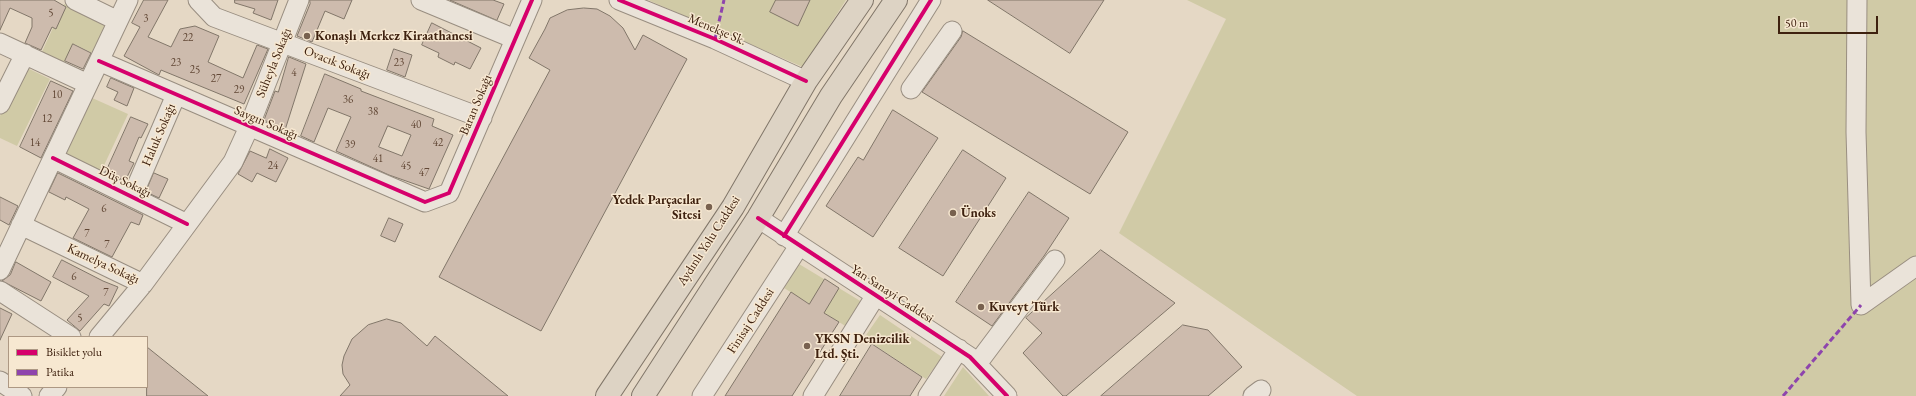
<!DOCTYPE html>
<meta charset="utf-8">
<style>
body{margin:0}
#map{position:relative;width:1916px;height:396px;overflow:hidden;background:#e5d8c5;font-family:"EB Garamond",serif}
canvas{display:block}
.legend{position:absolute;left:8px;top:336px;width:140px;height:52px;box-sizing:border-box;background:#f7e8d1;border:1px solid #ad9883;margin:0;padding:5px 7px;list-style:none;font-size:12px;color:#3e210f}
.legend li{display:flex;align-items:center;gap:8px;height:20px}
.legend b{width:20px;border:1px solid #ad9883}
.scale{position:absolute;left:1778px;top:16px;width:100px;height:18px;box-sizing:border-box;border:2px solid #3e210f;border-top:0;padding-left:5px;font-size:12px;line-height:14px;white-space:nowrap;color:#3e210f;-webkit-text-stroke:3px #f7e8d1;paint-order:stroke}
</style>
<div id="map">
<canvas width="1916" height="396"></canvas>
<ul class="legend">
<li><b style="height:5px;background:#d6006c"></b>Bisiklet yolu</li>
<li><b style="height:5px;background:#8e44ad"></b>Patika</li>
</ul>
<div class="scale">50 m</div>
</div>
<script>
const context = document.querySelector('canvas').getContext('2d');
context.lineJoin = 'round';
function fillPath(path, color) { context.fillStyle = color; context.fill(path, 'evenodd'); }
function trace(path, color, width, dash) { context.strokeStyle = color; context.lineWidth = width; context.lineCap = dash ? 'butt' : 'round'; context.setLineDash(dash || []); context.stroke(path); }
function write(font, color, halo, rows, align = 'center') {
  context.font = font + ' "EB Garamond",serif'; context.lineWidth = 3; context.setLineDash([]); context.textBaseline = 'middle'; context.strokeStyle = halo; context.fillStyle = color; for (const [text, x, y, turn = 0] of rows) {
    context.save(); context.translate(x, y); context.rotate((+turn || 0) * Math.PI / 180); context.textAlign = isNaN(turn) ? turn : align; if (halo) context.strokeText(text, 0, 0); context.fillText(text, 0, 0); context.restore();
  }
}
fillPath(new Path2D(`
 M648,0H846L803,67Z
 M1187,0H1916V396H1357L1119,233L1226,19Z
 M64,4L110,25L96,55L74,44L63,66L40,56Z
 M25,67L50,79L17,146L0,138V116Z
 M90,97L128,114L100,174L63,157Z
 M799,264L862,302L847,327L784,288Z
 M880,315L942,357L926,379L864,338Z
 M963,367L989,396H944Z`), '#d0caa6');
const building = new Path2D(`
 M0,0H54L66,7L56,29L52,27L41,50L25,43L32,27V18L10,8L0,30Z
 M144,0H168L148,37L171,47L180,29L195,26L219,36L208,62L243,78L257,45L268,49L244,104L161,70L159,75L124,56L140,27L132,23Z
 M235,0H278L271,20L253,13L255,9L235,3Z
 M310,0H352L344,19L325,11L312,42L297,36L310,4Z
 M450,0H493L504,4L497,20Z
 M776,0H810L798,26L770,12Z
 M988,0H1104L1070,53Z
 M584,8L597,9L610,16L623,28L635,50L643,35L687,59L541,331L439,277L550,70L529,58L545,29L550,18L567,10Z
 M432,23L481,48L470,69L455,62L454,65L438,57L439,53L422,45Z
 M963,31L1128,132L1090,194L922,92L961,37Z
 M73,44L91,53L83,69L65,61Z
 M394,49L412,55L405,77L387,70Z
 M289,57L306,64L285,130L264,120L275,91L278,92Z
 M325,74L361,89V91L434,119L432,126L453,135L429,189L389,175L336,151L351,117L328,108L314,142L301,136ZM388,126L411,135L402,156L379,147Z
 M111,78L134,88L127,106L114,100L118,92L107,87Z
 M51,81L73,91L41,158L20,147Z
 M893,110L938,138L873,237L826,206L858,157L863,160Z
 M131,117L148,124L141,138L139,137L129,161L134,163L125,181L106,172Z
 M270,149L288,158L276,182L257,173L252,182L238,174L250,151L266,158Z
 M963,150L1006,178L943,276L899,248Z
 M58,173L143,215L139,225L131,222L112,257L73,238L89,209L66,197L65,200L49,192Z
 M154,173L168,179L159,198L146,192Z
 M1029,192L1069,218L1044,256L992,326L956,302Z
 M0,197L18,206L9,225L0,220Z
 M389,218L403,224L395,242L381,236Z
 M1101,250L1175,303L1066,396H1063L1023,353L1042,333L1026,318Z
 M62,260L103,281L118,287L109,306L104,304L80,331L67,320L89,296L53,277Z
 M16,262L51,282L41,301L2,281L10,275Z
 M825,279L839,288L824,313L839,322L792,396H725L791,292L809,304Z
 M0,308L12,314L0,340Z
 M387,319L401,323L427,346L435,336L508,396H340L350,385L343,374L342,365L344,356L352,339L368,325Z
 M1183,325L1208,330L1242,367L1208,396H1101Z
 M872,344L922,377L910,396H840Z
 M147,347L208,396H147Z`);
fillPath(building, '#cdbbad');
trace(building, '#817669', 1);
const minor = new Path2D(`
 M75,0L118,21
 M198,0L214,17L482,118
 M421,0L515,39
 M619,0L715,39L806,81
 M1857,0L1856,132L1861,305L1916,266
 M0,43L88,84
 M99,61L425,202L449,193L532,0
 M911,89L952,31
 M0,104L25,54
 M53,158L187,224
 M132,197L176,95
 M758,218L970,357L1007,396
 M21,225L143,284
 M784,236L931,0
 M0,270L128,0
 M0,291L71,337
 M99,337L143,284L233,162L249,127L299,0
 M977,364L1055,260
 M0,381L22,396
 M49,396L57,387
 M702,396L799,246
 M813,396L876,295
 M928,396L959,349
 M1253,396L1261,390`);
const major = new Path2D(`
 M607,396L733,207L806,81L862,0
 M643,396L758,218L831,96L896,0`);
trace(minor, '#998e81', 21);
trace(major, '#817669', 24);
trace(minor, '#eae3d9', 19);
trace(major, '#ddd3c4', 22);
trace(new Path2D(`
 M715,39L724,0
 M1783,396L1861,305`), '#8e44ad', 3, [6, 3]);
trace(new Path2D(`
 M619,0L715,39L806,81
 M99,61L425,202L449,193L532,0
 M53,158L187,224
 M758,218L970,357L1007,396
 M784,236L931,0`), '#d6006c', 4);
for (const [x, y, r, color] of [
 [307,36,4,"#78614f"],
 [709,207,4,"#78614f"],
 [953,213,4,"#78614f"],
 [981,307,4,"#78614f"],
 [807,346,4,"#78614f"]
]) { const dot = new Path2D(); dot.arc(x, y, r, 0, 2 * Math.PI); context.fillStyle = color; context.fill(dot); trace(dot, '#f7e8d1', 1.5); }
write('11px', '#624836', null, [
 ["5",51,13],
 ["3",146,19],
 ["22",188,38],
 ["23",176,63],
 ["23",399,63],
 ["25",195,70],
 ["4",294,73],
 ["27",216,79],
 ["29",239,90],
 ["10",57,95],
 ["36",348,100],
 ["38",373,112],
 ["12",47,119],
 ["40",416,125],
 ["14",35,143],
 ["42",438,143],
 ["39",350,145],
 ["41",378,159],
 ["24",273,166],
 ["45",406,166],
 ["47",424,173],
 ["6",104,209],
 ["7",87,234],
 ["7",107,245],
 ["6",74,277],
 ["7",106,293],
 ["5",80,318]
]);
write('13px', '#3e210f', '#f7e8d1', [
 ["Menekşe Sk.",717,30,23],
 ["Süheyla Sokağı",274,63,-68],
 ["Ovacık Sokağı",337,63,21],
 ["Baran Sokağı",476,105,-67],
 ["Saygın Sokağı",266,123,23],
 ["Haluk Sokağı",159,135,-67],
 ["Düş Sokağı",125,182,26],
 ["Aydınlı Yolu Caddesi",709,241,-57],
 ["Kamelya Sokağı",103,264,25],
 ["Yan Sanayi Caddesi",892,294,33],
 ["Finisaj Caddesi",751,321,-57]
]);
write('bold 13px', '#3e210f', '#f7e8d1', [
 ["Konaşlı Merkez Kiraathanesi",315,36],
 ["Yedek Parçacılar",701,200,"right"],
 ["Sitesi",701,215,"right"],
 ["Ünoks",961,213],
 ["Kuveyt Türk",989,307],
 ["YKSN Denizcilik",815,339],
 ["Ltd. Şti.",815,354]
], 'left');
</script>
